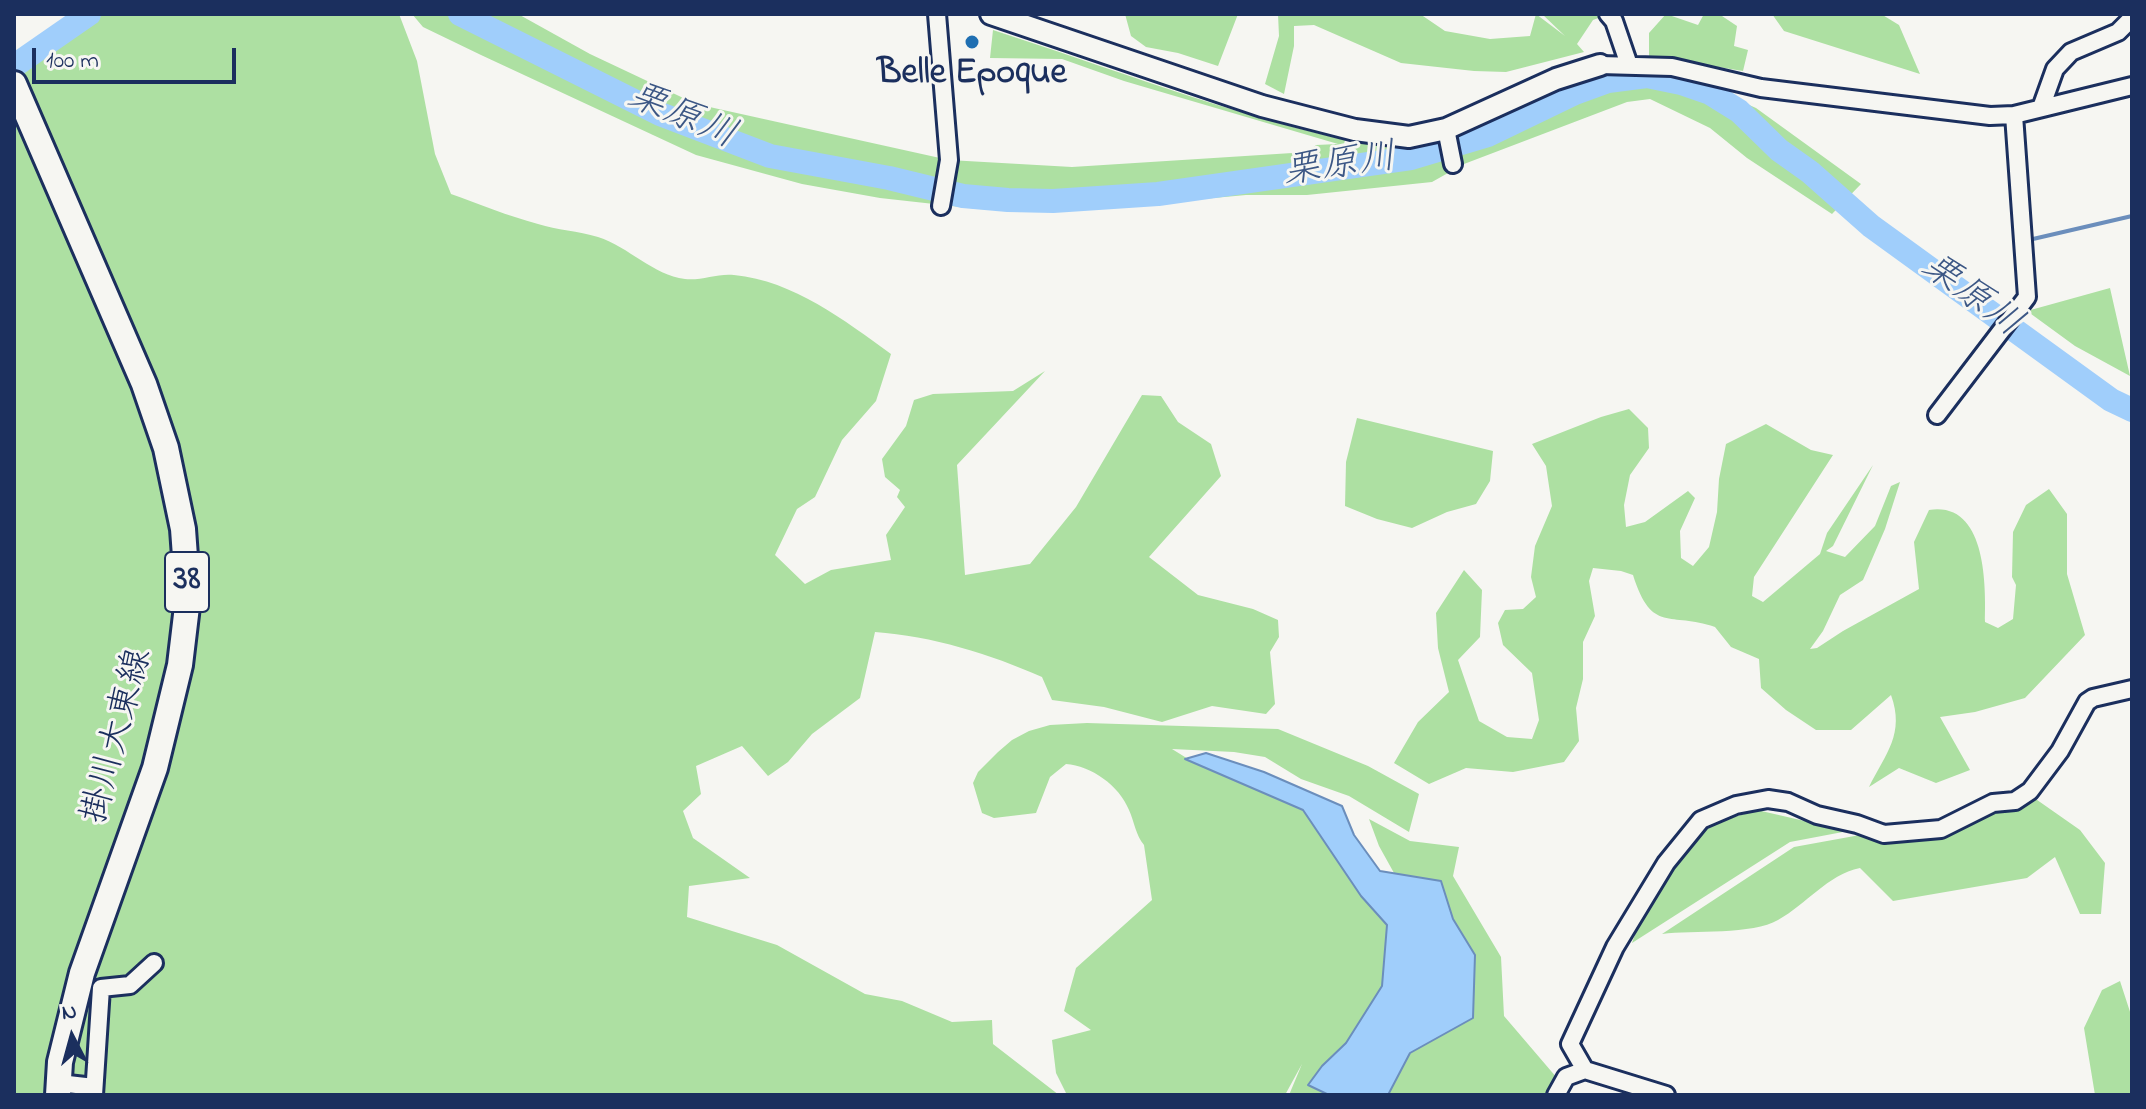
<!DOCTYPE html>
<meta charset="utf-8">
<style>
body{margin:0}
#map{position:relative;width:2146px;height:1109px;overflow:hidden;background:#f6f6f2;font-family:"Indie Flower",sans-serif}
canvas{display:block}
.frame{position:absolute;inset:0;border:16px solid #1b2f5e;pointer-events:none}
.north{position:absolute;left:32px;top:997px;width:80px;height:80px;-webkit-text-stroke:6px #f6f6f2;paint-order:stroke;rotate:354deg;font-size:22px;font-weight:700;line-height:32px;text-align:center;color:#1b2f5e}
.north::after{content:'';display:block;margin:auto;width:28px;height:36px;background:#1b2f5e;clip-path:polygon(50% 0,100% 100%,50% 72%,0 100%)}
.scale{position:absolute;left:32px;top:48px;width:204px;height:36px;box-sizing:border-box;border:4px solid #1b2f5e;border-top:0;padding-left:10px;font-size:24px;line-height:28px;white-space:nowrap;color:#1b2f5e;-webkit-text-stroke:6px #f6f6f2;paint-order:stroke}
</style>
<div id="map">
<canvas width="2146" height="1109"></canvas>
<div class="frame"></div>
<div class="north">N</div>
<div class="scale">100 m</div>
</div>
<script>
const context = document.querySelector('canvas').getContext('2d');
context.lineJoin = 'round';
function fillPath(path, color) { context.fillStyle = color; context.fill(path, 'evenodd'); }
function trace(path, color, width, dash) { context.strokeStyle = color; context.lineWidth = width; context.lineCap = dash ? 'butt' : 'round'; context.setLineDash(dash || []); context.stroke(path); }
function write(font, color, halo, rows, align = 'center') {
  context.font = font + ' "Indie Flower","Klee One",sans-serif'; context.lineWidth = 6; context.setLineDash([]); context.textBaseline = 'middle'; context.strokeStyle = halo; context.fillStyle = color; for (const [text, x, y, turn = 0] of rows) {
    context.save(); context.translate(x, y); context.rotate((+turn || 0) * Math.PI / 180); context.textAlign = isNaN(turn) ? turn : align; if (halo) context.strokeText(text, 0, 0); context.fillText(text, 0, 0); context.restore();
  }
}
fillPath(new Path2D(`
 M100,14H399L417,61L435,154L451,194C479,204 508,216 538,224C557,230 578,231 598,237C629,247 653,275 685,279C701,281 718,273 734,275C794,281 844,320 891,354L876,401L842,440L815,497L797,509L775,555L805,584L831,570L891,560L886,535L905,507L897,497L900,490L885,477L882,459L906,426L914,400L933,394L1013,391L1045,371L957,465L965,575L1030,564L1076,507L1142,395L1161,396L1178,422L1211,444L1221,476L1149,557L1198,595L1253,609L1278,620L1279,637L1270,652L1275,704L1266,714L1212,706L1162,722L1104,707L1052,700L1042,677C990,654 932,636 875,632L860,698L812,734L788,762L768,776L742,746L696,766L701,794L683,811L693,838L750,878L689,886L687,917L777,945L865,994L902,1001L952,1022L992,1020L993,1044L1059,1095H14V72L41,50Z
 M412,14H518L590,54L696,104L949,160L1072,167L1308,152L1316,145L1338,144L1124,81L1062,59L990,58L993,30C1110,68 1224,112 1345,140L1344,144L1422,143L1484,124L1574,82L1620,70L1680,74L1756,108L1861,184L1832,214L1747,158L1710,128L1650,99L1627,102L1464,164L1432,182L1307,195H1246L1106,208L1029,211L979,209L880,198L802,184L696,155L481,55L423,27Z
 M1125,14H1238L1218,66L1178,53L1146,47L1131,36Z
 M1278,14H1420L1445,31L1490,39L1530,36L1536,14L1565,36L1542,14H1599L1601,17L1593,20L1577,44L1584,52L1506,72L1474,71L1401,63L1314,25L1294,26V46L1284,94L1265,84L1279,36Z
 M1666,14L1698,25L1704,14H1719L1737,26L1734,46L1748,50L1743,71L1649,56V33Z
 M1772,14H1881L1899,25L1920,74L1784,31Z
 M2110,288L2130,376L2075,346L2027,311Z
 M1629,409L1648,428L1649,448L1630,475L1624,505L1626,527L1645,522L1688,491L1695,498L1680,531L1681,558L1693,566L1709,547L1717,512L1719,479L1726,444L1766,424L1811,450L1833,455L1754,577L1752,596L1763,602L1820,554L1827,533L1873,465L1833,546L1826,551L1845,557L1875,526L1891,486L1900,482L1885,529L1863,580L1840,595L1823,631L1810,649L1817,648L1843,631L1919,589L1914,542L1929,510C1986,501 1986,583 1985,622L1998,628L2013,619L2016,585L2012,577L2013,532L2026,505L2049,489L2067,514V574L2085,635L2025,698L1975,712L1940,717L1970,770L1936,783L1899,768L1869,787C1886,753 1905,734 1891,695L1851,730H1816L1786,710L1761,688L1759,659L1731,647L1715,627C1670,611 1652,635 1633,575L1621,571L1593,568L1589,581L1595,616L1583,642V679L1576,708L1579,741L1564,762L1513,772L1466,768L1429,784L1394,763L1418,722L1449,692L1438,648L1436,613L1464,570L1482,590L1480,637L1458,660L1479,721L1507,737L1532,739L1539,720L1532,673L1503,645L1498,623L1505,610L1523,609L1536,597L1531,577L1535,546L1552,506L1546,466L1532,444L1601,417Z
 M1357,418L1493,451L1490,481L1476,504L1447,512L1412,528L1377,519L1345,506L1346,462Z
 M1087,723L1278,729L1368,766L1419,794L1409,832L1349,796L1301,779L1265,757L1234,752L1172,749L1193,762L1303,810L1377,910L1394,873L1379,846L1369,819L1410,841L1459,847L1453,876L1501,957L1504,1016L1557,1078L1548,1095H1289L1302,1064L1285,1095H1067L1056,1073L1052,1040L1091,1030L1064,1011L1076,968L1152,900L1144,845C1136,836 1134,821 1129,810C1119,785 1091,766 1066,764L1050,777L1036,813L994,818L982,813L973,783L978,772L998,752L1012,740L1029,731L1050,725Z
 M2030,795L2080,830L2105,863L2101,914H2080L2055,857L2027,878L1893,901L1860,868C1827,875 1807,904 1778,920C1753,935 1693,930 1662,934L1794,847L2014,807Z
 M1757,810L1848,831L1790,842L1632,943C1646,902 1673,849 1710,827C1724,819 1742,815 1757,810Z
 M2120,981L2132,1018V1095H2095L2084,1028L2102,990Z`), '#ade0a2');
const water = new Path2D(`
 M1206,753L1264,772L1342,806L1354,835L1380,871L1441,881L1453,919L1475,955L1473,1018L1410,1053L1388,1095H1329L1308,1085L1322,1066L1346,1043L1382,986L1387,925L1361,896L1303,810L1185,759Z`);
fillPath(water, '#a0cefb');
trace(water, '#6b8ebc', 2);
trace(new Path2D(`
 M2033,239L2132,216`), '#6b8ebc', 4);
trace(new Path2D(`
 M460,14L660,114L770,156L889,178L963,196L1008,200L1053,201L1158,194L1411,158L1488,135L1575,93L1608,81L1647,76L1681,83L1710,93L1739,111L1779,150L1810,172L1871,226L2111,400L2132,410
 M14,66L89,14`), '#a0cefb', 24);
const minor = new Path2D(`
 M937,14L949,160L941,206
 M1608,14L1614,21L1629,65
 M1600,65L1672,67L1761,88L1990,116L2014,115L2132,86
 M2041,108L2055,69L2071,52L2118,32L2132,18
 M1446,129L1453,164
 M1937,415L2027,297L2014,115
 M1585,1070L1570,1044L1615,947L1666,863L1701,820L1736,805L1768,799L1788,802L1817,815L1857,824L1884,834L1941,829L1993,803L2015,801L2030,791L2060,751L2087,702L2093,698L2132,689
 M59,1083L94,1087
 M94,1095L101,988L130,985L154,963
 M1556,1095L1566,1077L1585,1070L1666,1095`);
const tertiary = new Path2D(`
 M991,14L1262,106L1355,130L1409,137L1446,129L1556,79L1600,65`);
const primary = new Path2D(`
 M14,84L144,384L166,448L183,529L188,598L180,665L155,768L82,973L60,1062L58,1095`);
trace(minor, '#1b2f5e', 22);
trace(tertiary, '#1b2f5e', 26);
trace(primary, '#1b2f5e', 30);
trace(minor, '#f6f6f2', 16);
trace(tertiary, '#f6f6f2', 20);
trace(primary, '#f6f6f2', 24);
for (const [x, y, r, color] of [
 [972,42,8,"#1f6fb2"]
]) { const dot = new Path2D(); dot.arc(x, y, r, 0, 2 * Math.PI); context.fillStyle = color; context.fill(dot); trace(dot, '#f6f6f2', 3); }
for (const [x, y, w] of [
 [187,582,44]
]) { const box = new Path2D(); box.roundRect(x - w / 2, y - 30, w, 60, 6); context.fillStyle = '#f6f6f2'; context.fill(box); trace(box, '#1b2f5e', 2); }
write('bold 34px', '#1b2f5e', null, [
 ["38",187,582]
]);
write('bold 36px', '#1b2f5e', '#f6f6f2', [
 ["Belle Epoque",972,76]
]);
write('36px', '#1b2f5e', '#f6f6f2', [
 ["掛川大東線",120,737,-75]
]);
write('italic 38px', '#3c5785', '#f6f6f2', [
 ["栗原川",681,119,23],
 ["栗原川",1340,168,-8],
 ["栗原川",1970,298,36]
]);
</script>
